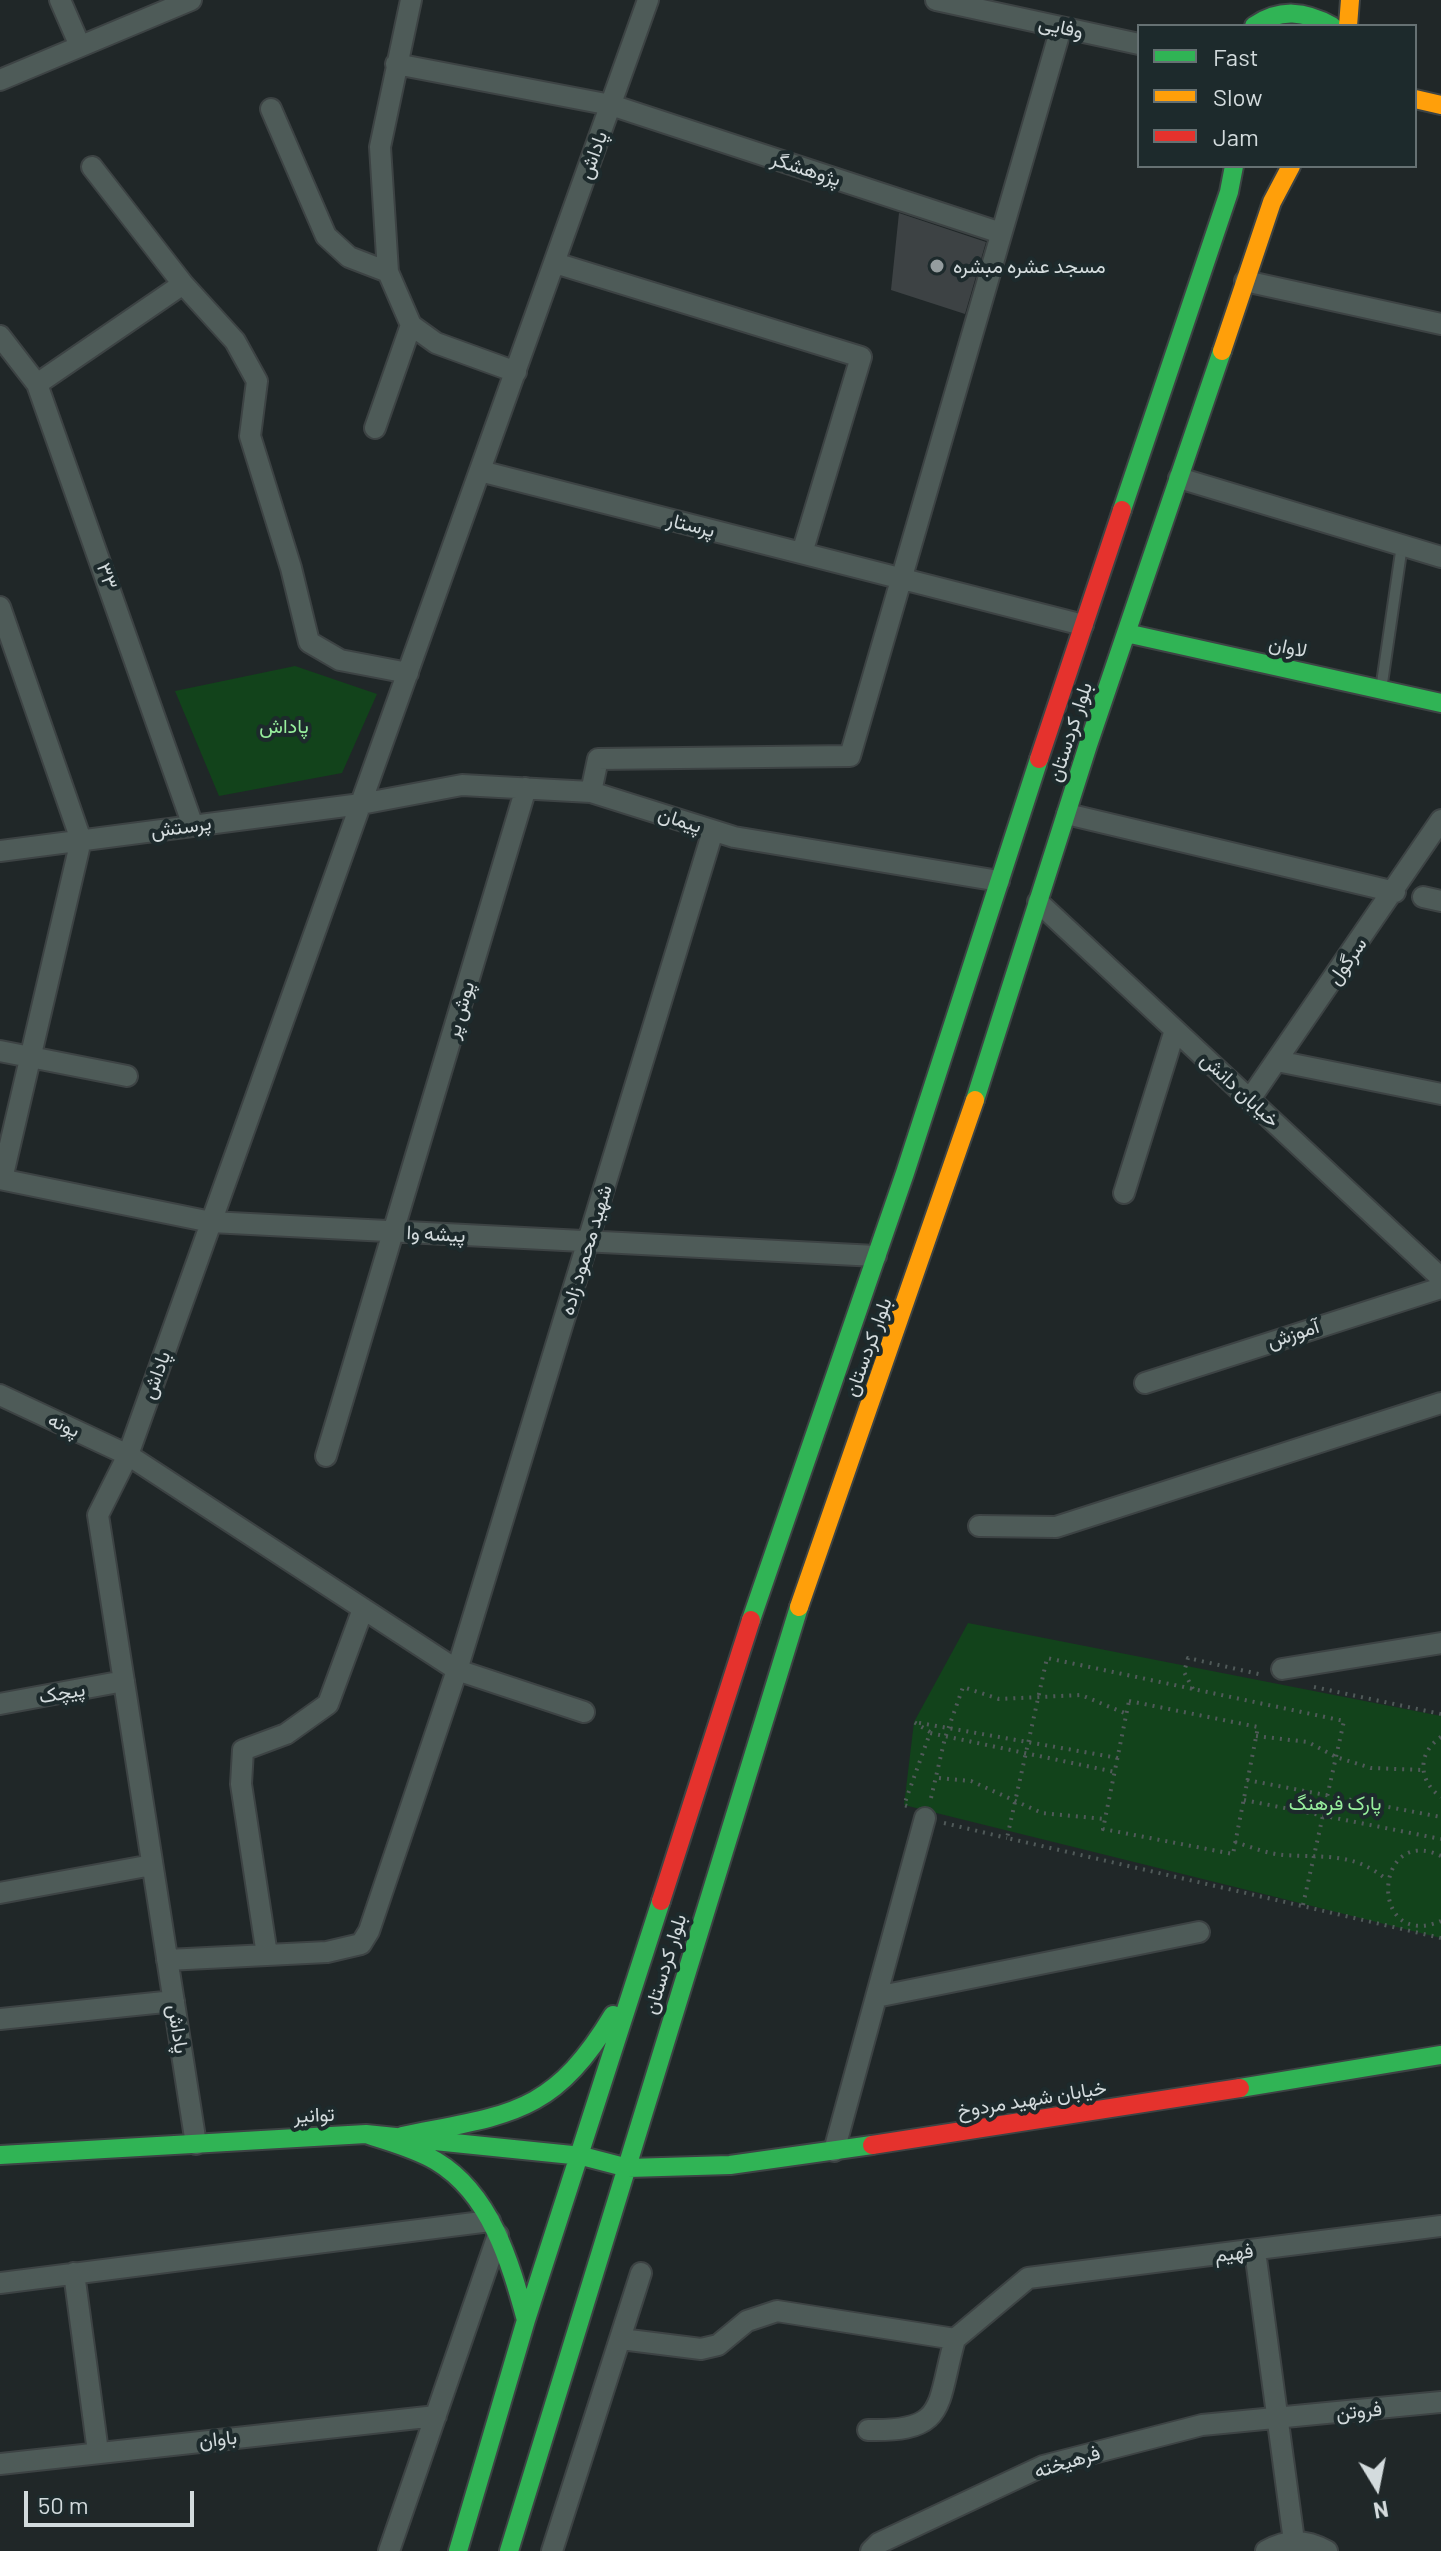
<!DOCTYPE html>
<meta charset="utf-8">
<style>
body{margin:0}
#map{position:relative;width:1441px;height:2551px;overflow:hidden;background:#202728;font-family:Barlow,sans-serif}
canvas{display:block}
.legend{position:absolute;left:1137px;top:24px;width:280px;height:144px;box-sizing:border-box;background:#1d2a2c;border:2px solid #667173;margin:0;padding:10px 14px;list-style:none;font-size:24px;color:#d3dbdd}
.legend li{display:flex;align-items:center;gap:16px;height:40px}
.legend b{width:40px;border:2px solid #667173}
.north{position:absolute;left:1337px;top:2447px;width:80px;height:80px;-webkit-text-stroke:6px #1d2a2c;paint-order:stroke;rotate:170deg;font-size:22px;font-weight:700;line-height:32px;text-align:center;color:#d3dbdd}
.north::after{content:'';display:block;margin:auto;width:28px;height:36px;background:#d3dbdd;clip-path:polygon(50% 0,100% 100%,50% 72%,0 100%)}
.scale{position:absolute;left:24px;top:2491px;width:170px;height:36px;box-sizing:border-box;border:4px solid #d3dbdd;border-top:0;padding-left:10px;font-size:24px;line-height:28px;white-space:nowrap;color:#d3dbdd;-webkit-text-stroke:6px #1d2a2c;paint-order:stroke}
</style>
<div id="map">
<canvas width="1441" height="2551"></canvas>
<ul class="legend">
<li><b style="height:10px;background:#30b455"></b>Fast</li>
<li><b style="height:10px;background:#ff9f0a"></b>Slow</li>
<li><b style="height:10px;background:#e5322d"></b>Jam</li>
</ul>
<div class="north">N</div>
<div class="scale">50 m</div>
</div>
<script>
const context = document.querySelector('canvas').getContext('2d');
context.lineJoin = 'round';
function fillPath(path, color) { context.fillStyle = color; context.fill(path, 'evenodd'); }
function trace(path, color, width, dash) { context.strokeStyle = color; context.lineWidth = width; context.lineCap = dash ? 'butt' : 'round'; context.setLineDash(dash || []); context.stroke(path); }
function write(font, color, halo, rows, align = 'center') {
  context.font = font + ' Barlow,Vazirmatn,sans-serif'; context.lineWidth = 8; context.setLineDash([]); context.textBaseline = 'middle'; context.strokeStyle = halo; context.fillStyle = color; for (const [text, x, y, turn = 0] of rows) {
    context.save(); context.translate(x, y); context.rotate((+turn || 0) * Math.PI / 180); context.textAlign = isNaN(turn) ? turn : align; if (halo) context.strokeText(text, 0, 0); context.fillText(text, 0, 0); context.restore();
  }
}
fillPath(new Path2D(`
 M295,666L377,694L342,773L219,796L175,691Z
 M968,1623L1441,1716V1938L904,1805L914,1722Z`), '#12431b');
fillPath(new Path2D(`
 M899,213L986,242L965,314L891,290Z`), '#3d4244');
const lane = new Path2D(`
 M1381,690L1402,545`);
const street = new Path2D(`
 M60,0L80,46
 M411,0L380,147L388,272L411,325L436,343L516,372
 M936,0L1139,44
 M396,64L611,105L1001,233
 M0,80L191,0
 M271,109L326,236L349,257L388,272
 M92,167L183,284L235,341L257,381L250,436L291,568L309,642L340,660L408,673
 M555,263L861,357L802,553
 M1245,281L1441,324
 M0,336L37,384L193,826
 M37,384L183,284
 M375,428L411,325
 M480,471L1083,625
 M1179,478L1441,557
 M0,607L81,840L2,1179
 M591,792L598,759L850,756L1061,28
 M1067,814L1395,892
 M0,851L361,804L462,785L591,792L734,837L999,881
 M1423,897L1441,901
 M1038,902L1441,1278
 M0,1051L127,1076
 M1277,1061L1441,1094
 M1250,1099L1441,820
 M0,1179L211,1222L876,1256
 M1124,1193L1175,1030
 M1145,1383L1441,1288
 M0,1395L128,1455L457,1670L584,1712
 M326,1456L526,788
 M979,1526L1056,1527L1441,1403
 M1282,1669L1441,1643
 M0,1704L124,1681
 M0,1893L152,1865
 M267,1955L241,1784L243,1750L286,1734L328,1704L363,1609
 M167,1960L327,1952L361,1944L369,1931L457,1670L713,831
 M876,1997L1199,1932
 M0,2019L174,2001
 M196,2144L98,1515L128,1455L648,0
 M834,2151L925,1818
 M1255,2251L1294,2541
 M74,2273L98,2452
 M0,2283L490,2221
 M621,2339L701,2349L718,2345L747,2321L777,2311L955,2339L1028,2278L1441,2226
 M868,2430C948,2432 936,2406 955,2339
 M0,2464L436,2416
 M389,2551L498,2235
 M552,2551L641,2273
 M871,2551L879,2543L1043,2466L1202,2425L1441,2402
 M1266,2551C1287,2539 1305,2539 1327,2551`);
const fast = new Path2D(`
 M1254,26C1280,8 1305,11 1332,26
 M1122,510L1229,192L1234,166
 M1126,633L1441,703
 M975,1100L1088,745L1222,351
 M751,1620L905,1173L1039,759
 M1240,2088L1441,2055
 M366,2134C389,2142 414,2148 436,2161C491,2194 510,2262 526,2320
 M402,2136C510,2114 552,2116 613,2015
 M0,2155L366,2134L582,2156L628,2168L730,2165L872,2145
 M458,2551L526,2320L661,1901
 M509,2551L799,1607`);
const slow = new Path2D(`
 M1348,26L1350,0
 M1415,99L1441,105
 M1222,351L1272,202L1291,166
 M799,1607L975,1100`);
const jam = new Path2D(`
 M1039,759L1122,510
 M661,1901L751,1620
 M872,2145L1240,2088`);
trace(lane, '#3d4344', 14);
trace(street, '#3d4344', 24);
trace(fast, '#3d4344', 22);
trace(slow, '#3d4344', 22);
trace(jam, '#3d4344', 22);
trace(new Path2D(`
 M1314,1687L1441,1714
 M1193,1689L1184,1672L1188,1658L1263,1675
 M1129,1701L1258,1727L1233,1854L1103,1829Z
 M930,1732L914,1722L1118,1758
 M1256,1736L1308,1742L1336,1757L1371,1768L1423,1770
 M1441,1737C1417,1753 1418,1781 1441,1797
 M939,1778L971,1781L1042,1813L1105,1819
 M1247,1780L1441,1817
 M931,1798L945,1738L963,1687L999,1699L1081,1695L1127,1714
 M1244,1800L1441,1839
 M907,1806L904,1805L930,1733L1115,1772
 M944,1823L1007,1838
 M1235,1842C1251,1847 1268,1854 1284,1855C1325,1858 1354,1852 1387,1880
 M1441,1856C1373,1823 1368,1952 1441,1921
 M1303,1905L1344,1721L1047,1658L1007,1838L1441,1938`), '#505a59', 4, [2, 6]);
trace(lane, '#4e5b58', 10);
trace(street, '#4e5b58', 20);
trace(fast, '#30b455', 18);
trace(slow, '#ff9f0a', 18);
trace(jam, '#e5322d', 18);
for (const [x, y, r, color] of [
 [937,266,8,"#949c9e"]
]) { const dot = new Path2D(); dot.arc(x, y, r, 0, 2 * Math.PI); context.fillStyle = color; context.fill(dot); trace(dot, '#1d2a2c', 3); }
write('20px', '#d3dbdd', '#1d2a2c', [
 ["وفایی",1061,27,12],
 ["پاداش",593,155,-70],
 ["پژوهشگر",806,169,18],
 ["پرستار",691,525,14],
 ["۳۳",107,576,71],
 ["لاوان",1288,647,12],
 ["بلوار کردستان",1070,732,-72],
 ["پیمان",680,820,18],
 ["پرستش",181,827,-8],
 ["سرگول",1347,961,-55],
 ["پوش پر",460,1010,-74],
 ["خیابان دانش",1240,1090,43],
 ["پیشه وا",436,1234,3],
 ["شهید محمود زاده",586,1250,-73],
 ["آموزش",1293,1334,-18],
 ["بلوار کردستان",868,1347,-70],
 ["پاداش",156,1375,-70],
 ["پونه",64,1425,25],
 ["پیچک",62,1693,-10],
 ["بلوار کردستان",665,1964,-73],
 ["پاداش",178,2029,81],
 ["خیابان شهید مردوخ",1032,2099,-9],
 ["توانیر",314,2115,-3],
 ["فهیم",1234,2253,-7],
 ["فروتن",1359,2411,-6],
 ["باوان",218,2439,-6],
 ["فرهیخته",1067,2462,-17]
]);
write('20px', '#d3dbdd', '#1d2a2c', [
 ["مسجد عشره مبشره",953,266]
], 'left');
write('20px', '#97ee9d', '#1d2a2c', [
 ["پاداش",284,726],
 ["پارک فرهنگ",1335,1803]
]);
</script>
